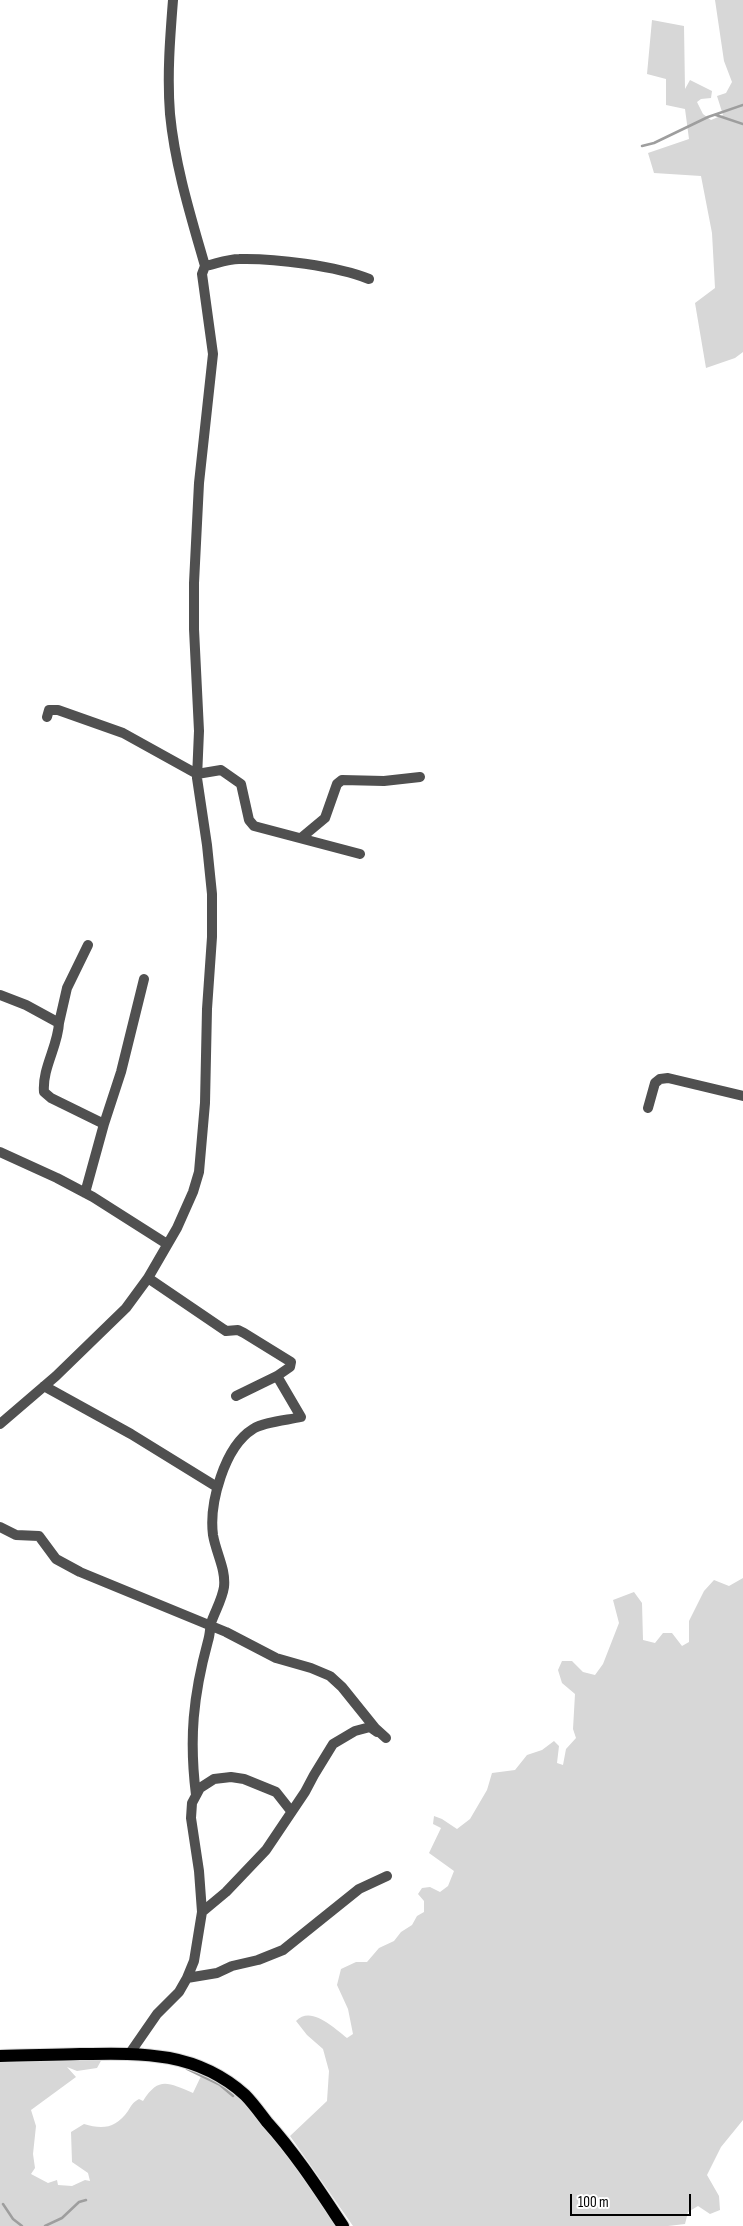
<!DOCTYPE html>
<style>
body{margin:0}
#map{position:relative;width:743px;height:2226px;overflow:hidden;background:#fff;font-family:"Sofia Sans Condensed",sans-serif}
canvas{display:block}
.scale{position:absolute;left:570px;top:2194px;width:121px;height:22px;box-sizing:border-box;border:2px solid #000;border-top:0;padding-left:6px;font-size:15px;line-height:18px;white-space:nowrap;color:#000;-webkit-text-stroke:4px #fff;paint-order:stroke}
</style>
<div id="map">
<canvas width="743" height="2226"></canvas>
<div class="scale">100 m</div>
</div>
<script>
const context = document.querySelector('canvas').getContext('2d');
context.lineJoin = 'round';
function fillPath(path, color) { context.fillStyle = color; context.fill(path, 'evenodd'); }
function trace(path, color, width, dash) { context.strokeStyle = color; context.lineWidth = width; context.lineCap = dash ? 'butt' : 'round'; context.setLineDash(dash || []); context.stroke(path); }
fillPath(new Path2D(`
 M715,0H743V352L735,358L706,368L695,303L715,288L712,233L701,176L654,173L648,153L689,139L685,109L666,105V79L647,74L652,20L684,26L685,89L690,80L712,91L711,98L701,99L697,102L703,114L711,120L723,115L717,96L726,93L732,82L724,61Z
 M743,1578V2120L721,2147L707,2175L719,2196L720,2210L710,2214L698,2206L688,2212L685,2224L668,2226H353L290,2136L327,2101L329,2071L323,2049L307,2035L296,2021C311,2005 334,2028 347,2038L353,2034L348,2009L337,1985L341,1969L356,1962H367L379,1948L394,1941L401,1932L412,1925L417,1916L424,1912V1901L418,1894L422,1888L430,1887L440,1892L448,1886L454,1871L429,1853L441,1828L433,1824L434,1816L442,1819L457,1829L470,1819L487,1790L492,1773L515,1770L527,1755L542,1750L554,1741L559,1746L557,1763L563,1765L566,1749L576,1738L573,1729L575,1694L562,1683L558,1670L562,1661H572L583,1672L595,1675L603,1664L619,1623L613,1600L634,1592L642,1603L643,1640L655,1643L663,1633H672L682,1646L689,1642V1621L704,1591L714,1580L729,1586Z
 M102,2059L97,2068L77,2071L67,2067L76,2077L31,2110L36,2126L33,2154L35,2168L31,2174L48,2183L57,2180L58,2185L72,2186L85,2180L90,2181L88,2173L72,2162L71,2132L84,2124C103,2130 116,2128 128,2111C131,2106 133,2102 139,2099L143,2101C159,2076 168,2083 193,2093L202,2074L239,2097L271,2129L337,2226H0V2061Z`), '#d7d7d7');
trace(new Path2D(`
 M716,115L743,124
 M642,146L654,143L708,117L743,105
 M187,2069L220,2085L233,2096
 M3,2204L13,2219L22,2226
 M45,2226L62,2218L79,2202L86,2200`), '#9e9e9e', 2.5);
const major = new Path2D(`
 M0,2056C27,2055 53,2055 80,2054C141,2053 196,2051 245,2095C253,2103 260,2113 267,2122C296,2154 319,2190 343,2226`);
trace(major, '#dbdbdb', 14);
trace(new Path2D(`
 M205,266C215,264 228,259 239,259C274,258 337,266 369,279
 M47,717L49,710H58L123,733L197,774L221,770L241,784L249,820L254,826L360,854
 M301,838L325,818L337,784L342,780L384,781L420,777
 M0,995L26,1005L59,1023C58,1046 42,1068 44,1092L51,1098L104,1124L85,1193
 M59,1023L67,988L88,945
 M648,1108L655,1083L660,1079L668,1078L743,1096
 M104,1124L121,1072L144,979
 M0,1152L57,1178L93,1197L167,1244
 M148,1278L226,1331L238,1330L244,1333L291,1362L290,1367L277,1376L236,1396
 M44,1386L131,1434L217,1487
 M0,1424L56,1376L126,1308L148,1278L177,1228L193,1192L199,1172L205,1103L207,1009L212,937V894L207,845L197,778L199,731L194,629V583L199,483L213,354L202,274L205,266C191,217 175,166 170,114C167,76 170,38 173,0
 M0,1527L16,1535L39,1536L56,1559L80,1572L226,1632L276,1658L311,1668L330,1676L342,1687L375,1728L386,1738
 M196,1795C189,1739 193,1696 208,1641C210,1635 210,1628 211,1623C215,1611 222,1600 224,1587C226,1569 216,1553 213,1535C209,1504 224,1447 253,1429C263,1422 288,1420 301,1417L277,1376
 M202,1912L199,1871L191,1818L192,1803L200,1788L214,1779L231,1777L244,1779L276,1792L291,1811
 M187,1978L217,1973L232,1966L258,1960L283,1950L359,1889L387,1876
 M130,2053L157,2014L179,1992L187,1978L194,1961L202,1912L226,1892L266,1850L305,1792L314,1775L333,1744L355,1731L370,1727L377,1732`), '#505050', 10);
trace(major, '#000', 12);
</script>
